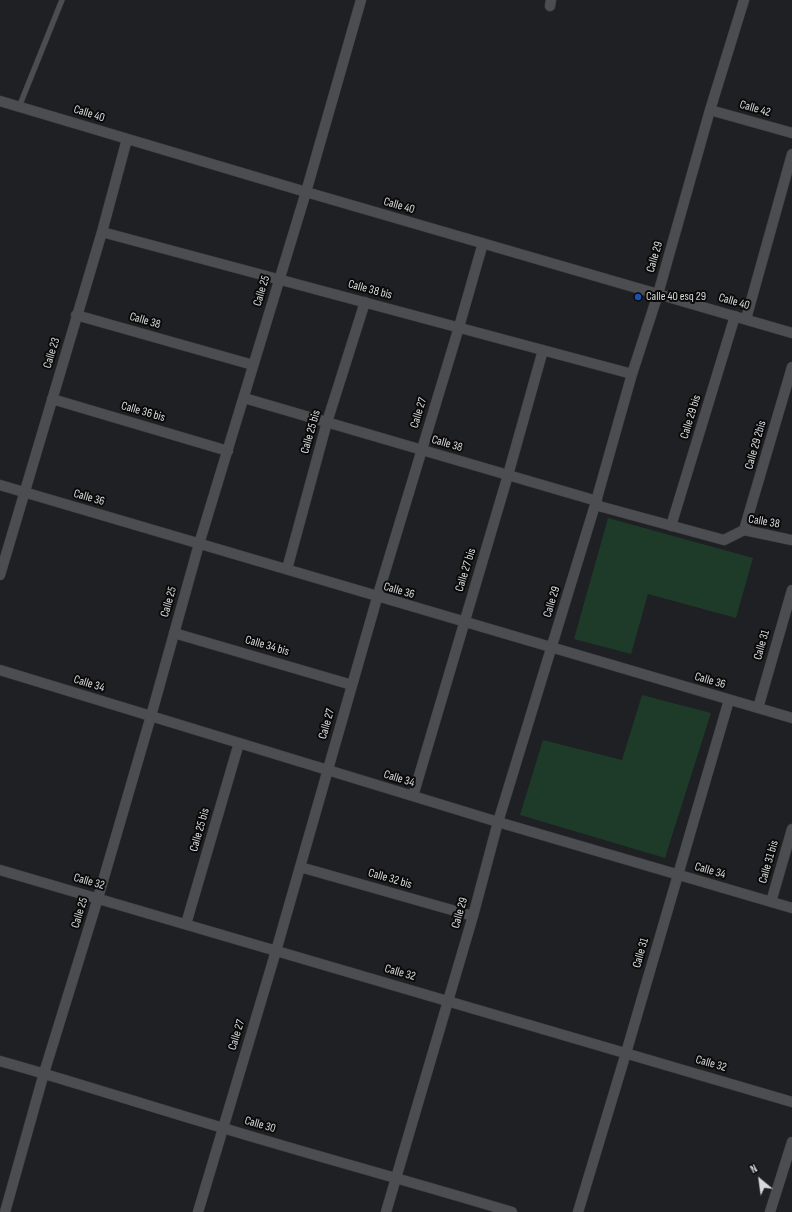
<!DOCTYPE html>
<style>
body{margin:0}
#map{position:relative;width:792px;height:1212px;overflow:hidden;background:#1f2023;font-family:"Sofia Sans Condensed",sans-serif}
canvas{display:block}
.north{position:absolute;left:740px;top:1160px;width:40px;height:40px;-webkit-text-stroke:3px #0a0a0b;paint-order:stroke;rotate:331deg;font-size:11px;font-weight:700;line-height:16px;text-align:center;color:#d9d9db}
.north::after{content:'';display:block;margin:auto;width:14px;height:18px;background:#d9d9db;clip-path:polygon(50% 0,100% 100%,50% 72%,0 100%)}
</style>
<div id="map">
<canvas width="792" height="1212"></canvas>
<div class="north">N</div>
</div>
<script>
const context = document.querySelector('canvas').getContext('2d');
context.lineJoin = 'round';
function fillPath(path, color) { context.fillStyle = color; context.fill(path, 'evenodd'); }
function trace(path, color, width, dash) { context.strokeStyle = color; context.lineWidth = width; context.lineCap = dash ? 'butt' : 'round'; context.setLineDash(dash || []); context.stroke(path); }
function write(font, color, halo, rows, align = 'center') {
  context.font = font + ' "Sofia Sans Condensed",sans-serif'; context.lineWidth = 4; context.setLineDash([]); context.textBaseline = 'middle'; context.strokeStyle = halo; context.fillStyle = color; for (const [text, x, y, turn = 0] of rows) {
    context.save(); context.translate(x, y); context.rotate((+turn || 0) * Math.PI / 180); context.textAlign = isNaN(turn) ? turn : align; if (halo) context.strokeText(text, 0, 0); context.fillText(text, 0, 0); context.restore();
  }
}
fillPath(new Path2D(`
 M608,518L753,558L736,618L648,594L631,654L574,639Z
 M642,695L711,713L665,858L520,815L543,740L622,760Z`), '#1e3a29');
const service = new Path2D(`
 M19,107L62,0`);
const minor = new Path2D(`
 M550,6L551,0
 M0,101L306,192L792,333
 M710,110L792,133
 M102,232L632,374
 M76,315L253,365
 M746,319L792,154
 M244,398L597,501
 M52,399L228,451
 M0,485C264,564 528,641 792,718
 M595,505L724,540L744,530L792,540
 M671,526L735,316
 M744,530L792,367
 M287,569L327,422L365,302
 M0,575L102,232L127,139
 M174,633L352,685
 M0,670L498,822L792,908
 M758,708L792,590
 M413,796L508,475L543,350
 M300,867L473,916
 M0,870L792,1102
 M771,902L792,829
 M186,924L239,743
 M0,1061C75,1082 148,1106 223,1128C319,1157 416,1183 512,1212
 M5,1212L44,1073L98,898L151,716L199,544L306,192L361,0
 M198,1212L276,951L377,598L459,327L483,243
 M386,1212L473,916L498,822L595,505L632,374L658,294L710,110L744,0
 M578,1212L626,1053L729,700
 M770,1212L792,1142`);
trace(service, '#3b3c3e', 6);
trace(minor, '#3b3c3e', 11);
trace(service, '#4c4d50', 5);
trace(minor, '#4c4d50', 10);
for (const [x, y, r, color] of [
 [638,297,4,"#1a4fb4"]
]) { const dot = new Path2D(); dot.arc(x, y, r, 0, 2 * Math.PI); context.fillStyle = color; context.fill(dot); trace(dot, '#0a0a0b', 1.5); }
write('12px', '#d9d9db', '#0a0a0b', [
 ["Calle 42",755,109,16],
 ["Calle 40",89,114,17],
 ["Calle 40",399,206,16],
 ["Calle 29",655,257,-74],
 ["Calle 38 bis",370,290,15],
 ["Calle 25",262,291,-73],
 ["Calle 40",734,302,16],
 ["Calle 38",145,321,16],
 ["Calle 23",52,353,-73],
 ["Calle 36 bis",143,412,16],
 ["Calle 27",419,413,-73],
 ["Calle 29 bis",691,417,-73],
 ["Calle 25 bis",311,432,-74],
 ["Calle 38",447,444,16],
 ["Calle 29 2bis",756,445,-74],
 ["Calle 36",89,498,16],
 ["Calle 38",764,522,10],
 ["Calle 27 bis",466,570,-73],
 ["Calle 36",399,591,16],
 ["Calle 25",169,602,-74],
 ["Calle 29",552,602,-73],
 ["Calle 31",762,645,-74],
 ["Calle 34 bis",267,646,16],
 ["Calle 36",710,681,16],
 ["Calle 34",89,684,17],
 ["Calle 27",327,724,-74],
 ["Calle 34",399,779,17],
 ["Calle 25 bis",200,830,-74],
 ["Calle 31 bis",769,862,-74],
 ["Calle 34",710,871,16],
 ["Calle 32 bis",390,879,16],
 ["Calle 32",89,882,16],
 ["Calle 25",80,913,-73],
 ["Calle 29",460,913,-74],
 ["Calle 31",641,953,-74],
 ["Calle 32",400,973,16],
 ["Calle 27",237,1035,-73],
 ["Calle 32",711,1064,16],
 ["Calle 30",260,1125,16]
]);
write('12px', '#d9d9db', '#0a0a0b', [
 ["Calle 40 esq 29",646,297]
], 'left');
</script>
